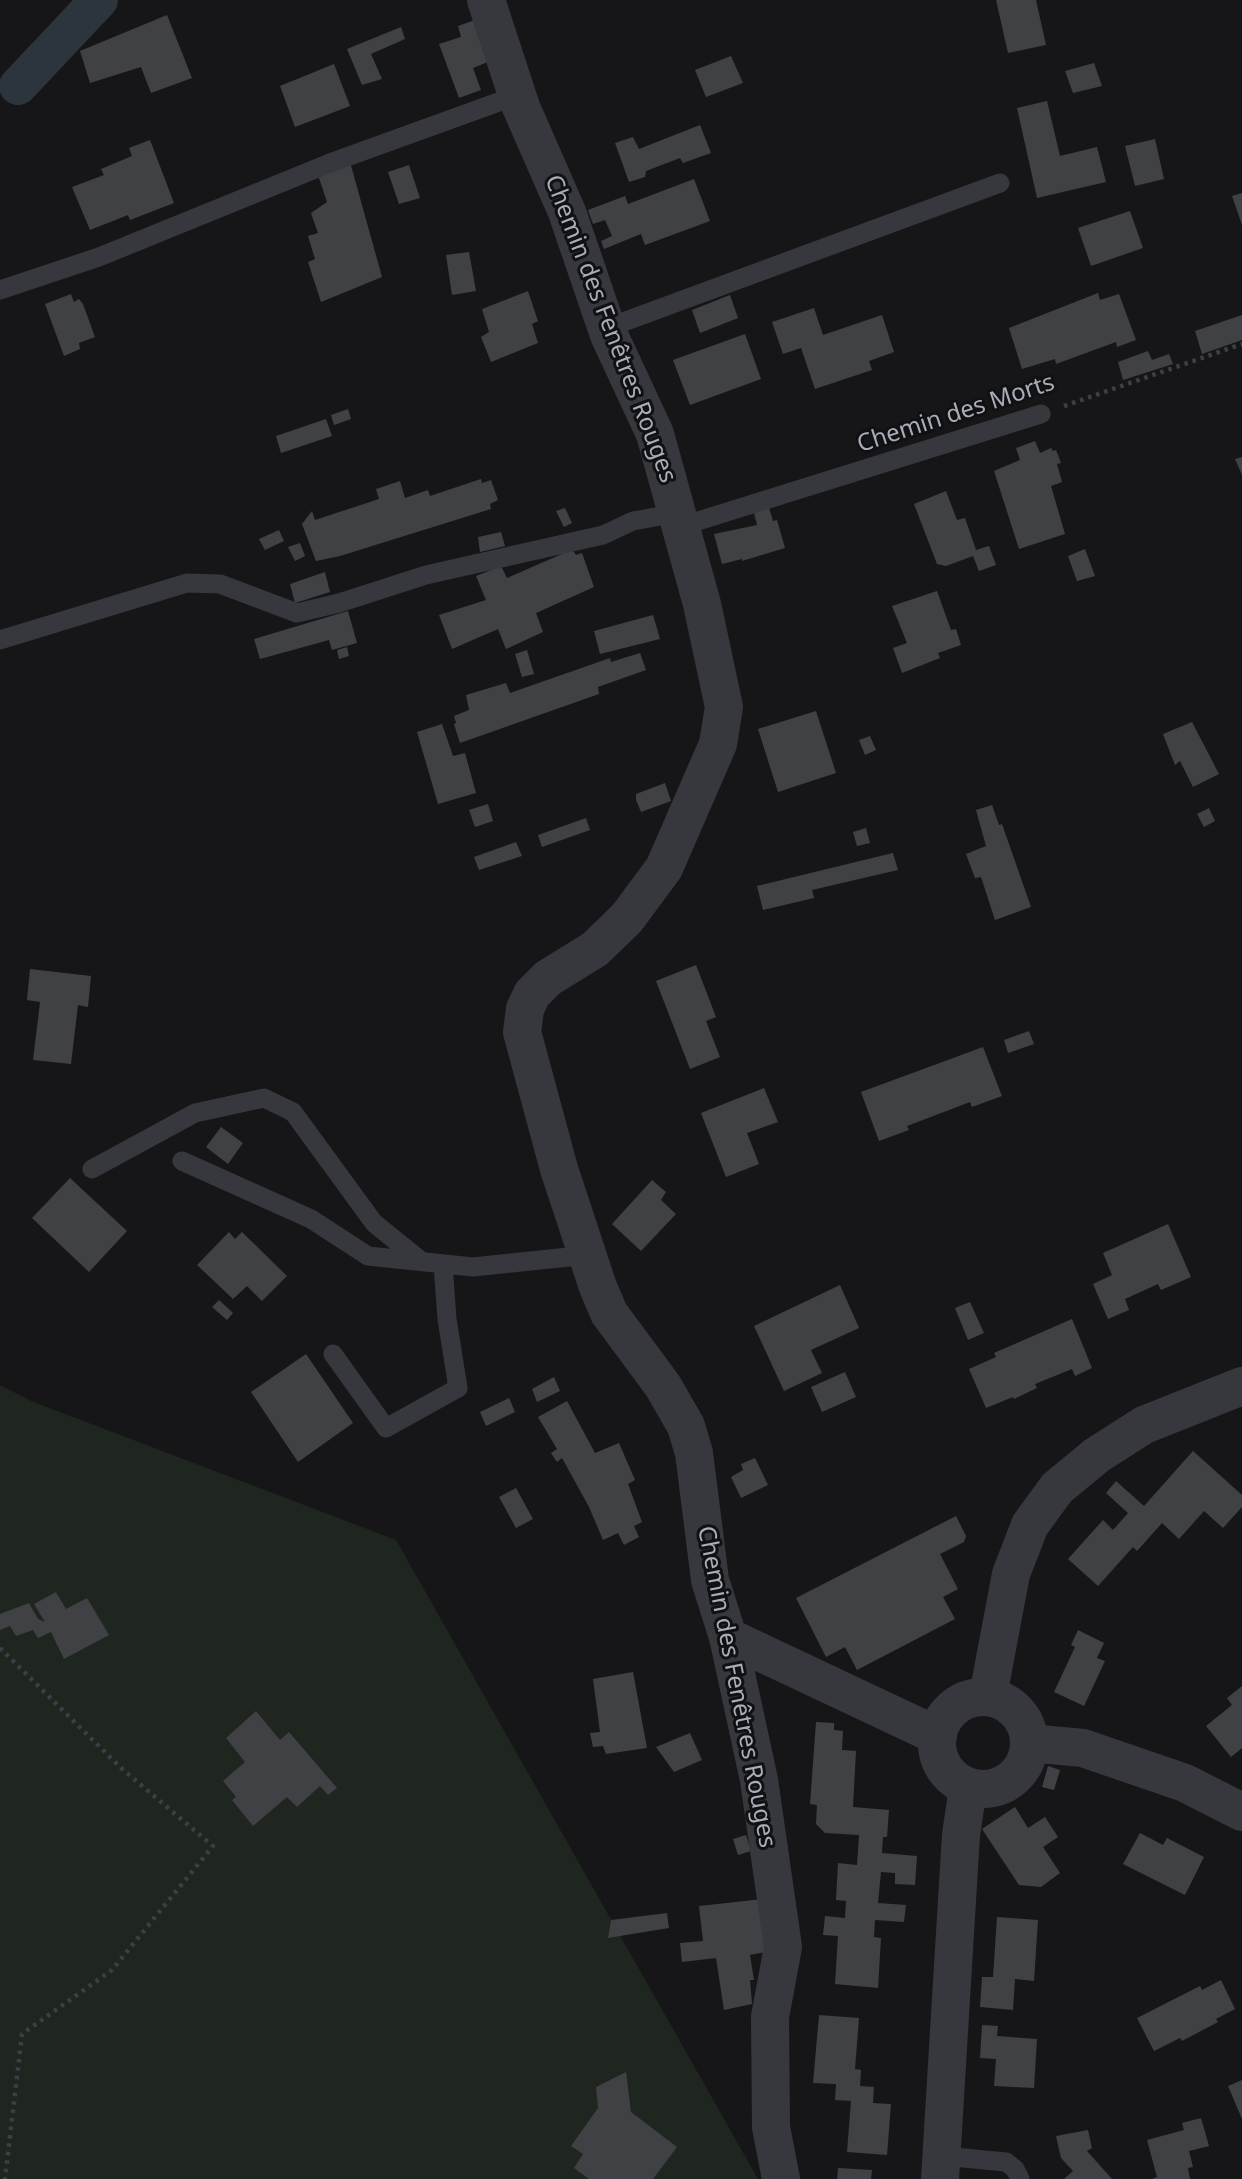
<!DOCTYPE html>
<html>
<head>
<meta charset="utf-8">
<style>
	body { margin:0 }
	canvas { display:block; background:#161618 }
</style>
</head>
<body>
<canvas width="1242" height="2179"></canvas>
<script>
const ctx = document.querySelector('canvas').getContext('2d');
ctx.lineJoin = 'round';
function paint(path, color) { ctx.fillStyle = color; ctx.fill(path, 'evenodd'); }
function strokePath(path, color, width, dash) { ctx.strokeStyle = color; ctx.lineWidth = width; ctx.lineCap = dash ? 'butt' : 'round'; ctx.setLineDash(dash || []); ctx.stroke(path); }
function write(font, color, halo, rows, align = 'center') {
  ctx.font = font + ' "Noto Sans",sans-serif'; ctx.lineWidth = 6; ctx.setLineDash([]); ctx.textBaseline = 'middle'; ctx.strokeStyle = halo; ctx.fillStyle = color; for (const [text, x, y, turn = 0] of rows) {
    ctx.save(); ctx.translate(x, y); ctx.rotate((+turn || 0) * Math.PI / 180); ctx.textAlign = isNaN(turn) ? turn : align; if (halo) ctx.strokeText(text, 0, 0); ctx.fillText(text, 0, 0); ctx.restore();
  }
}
const green = new Path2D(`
	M0 1385 31 1401 396 1540 758 2179H0Z`);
const canal = new Path2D(`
	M18 86 99 0`);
const building = new Path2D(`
	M996 0H1036L1046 45 1008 53Z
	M167 15 192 78 151 93 141 67 90 83 80 51Z
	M475 20 490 61 473 68 481 90 459 98 439 44 461 37 458 26Z
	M401 27 405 39 371 54 382 79 362 85 347 49Z
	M731 56 743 83 706 97 695 70Z
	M1094 63 1102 86 1073 93 1065 71Z
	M334 64 350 106 295 127 280 86Z
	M1047 101 1060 156 1097 147 1106 182 1037 198 1017 108Z
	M700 125 711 153 683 163 680 158 646 171 645 177 629 182 615 143 633 137 639 149Z
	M1155 139 1164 179 1135 186 1125 146Z
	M150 140 174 203 130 220 128 215 90 230 72 187 104 175 101 169 132 156 129 148Z
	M350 162 382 277 321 302 308 262 315 259 308 236 318 233 311 213 327 202 318 175Z
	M409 165 420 198 399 204 388 172Z
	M694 179 710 221 645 245 641 234 604 249 601 241 612 236 605 220 593 224 588 210 625 196 628 204Z
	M1242 193V225L1232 196Z
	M1130 211 1143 248 1091 266 1078 228Z
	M469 252 476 291 452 295 446 255Z
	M528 291 538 321 532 324 538 343 491 362 481 337 489 332 482 309Z
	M1098 293 1100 300 1119 294 1136 340 1117 347 1116 342 1056 364 1055 359 1022 369 1009 328Z
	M71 294 74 302 79 299 83 304 95 337 79 343 80 349 64 356 45 304Z
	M730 295 738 318 700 333 692 310Z
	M814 308 823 335 882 315 894 352 869 361 872 370 815 389 801 348 783 354 772 322Z
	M1242 315V340L1202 354 1195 331Z
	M745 334 761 379 690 405 673 360Z
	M1148 351 1152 360 1169 354 1173 364 1123 380 1118 362Z
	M348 409 351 419 334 425 331 415Z
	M326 419 332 436 281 453 276 436Z
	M1035 441 1040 453 1051 448 1053 451 1056 450 1061 463 1057 464 1062 482 1051 486 1065 534 1019 549 994 471 1020 460 1016 448Z
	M1242 457V475L1235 459Z
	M481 479 482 483 491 480 498 500 490 504 491 509 340 556 316 561 302 524 312 511 315 520 379 499 376 489 400 481 405 498 428 490 430 496Z
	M946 491 957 520 965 518 976 550 989 546 996 565 979 571 973 556 946 566 937 564 914 504Z
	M565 508 572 523 564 527 556 511Z
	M769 508 773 521 777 520 785 548 742 561V559L722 564 714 534 757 525 754 513Z
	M279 530 284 541 265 550 259 539Z
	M501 532 505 546 480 552 478 537Z
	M300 543 305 556 295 561 288 547Z
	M572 549 576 555 582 553 594 587 536 613 543 632 506 649 498 629 452 649 439 615 486 600 476 576 501 566 507 578 562 554 561 552Z
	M1085 549 1095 576 1077 581 1068 556Z
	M325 572 330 592 295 603 290 584Z
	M937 591 951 630 956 629 961 645 938 653 940 658 902 673 893 648 907 643 892 606Z
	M348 611 357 643 332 650 329 640 260 659 254 639Z
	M653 615 660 639 600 654 594 631Z
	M347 647 349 656 339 659 337 650Z
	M527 650 534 674 522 677 515 654Z
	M640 653 646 670 598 687 599 694 460 743 454 724 456 723 454 716 469 710 466 695 506 683 510 693 610 658 611 662Z
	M816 711 836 773 778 792 758 729Z
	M1192 722 1219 774 1193 787 1180 761 1175 765 1163 734Z
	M442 724 453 756 465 753 476 793 438 804 417 732Z
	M870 736 876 750 865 755 859 740Z
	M665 783 671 801 641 812 636 800V794Z
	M488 804 493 821 475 827 469 810Z
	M992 805 999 825 1002 824 1031 907 995 920 981 877 975 878 966 854 986 846 976 810Z
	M1209 808 1215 821 1204 827 1197 814Z
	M586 818 590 830 542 847 538 835Z
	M866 828 870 843 857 846 853 832Z
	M516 842 522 856 479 870 474 857Z
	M893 853 898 870 812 890 814 898 763 910 757 886Z
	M696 965 716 1017 706 1021 720 1057 690 1069 656 981Z
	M30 969 91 976 88 1007 78 1005 71 1064 33 1060 40 1002 27 1000Z
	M1029 1031 1034 1044 1008 1053 1004 1040Z
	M983 1047 1002 1096 972 1107 970 1102 907 1126 909 1130 879 1141 861 1092Z
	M764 1088 778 1122 747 1133 759 1164 726 1177 701 1113Z
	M221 1127 243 1143 228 1164 206 1147Z
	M70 1178 127 1231 89 1272 32 1218Z
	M652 1180 666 1192 661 1200 676 1214 641 1251 612 1224Z
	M1168 1224 1191 1277 1161 1290 1158 1284 1125 1299 1129 1310 1108 1319 1093 1284 1112 1275 1103 1253Z
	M229 1232 235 1239 242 1232 287 1276 262 1301 247 1286 233 1299 197 1265Z
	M840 1285 859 1328 811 1350 822 1373 784 1391 754 1326Z
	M219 1300 233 1313 227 1320 212 1307Z
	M970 1302 984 1333 968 1340 955 1308Z
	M1072 1319 1092 1368 1075 1376 1072 1369 1035 1384 1037 1388 1014 1399 1013 1397 986 1408 969 1369 996 1357 994 1353Z
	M306 1354 353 1423 298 1462 251 1392Z
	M845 1372 856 1397 822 1412 811 1387Z
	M554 1377 560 1391 537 1402 532 1389Z
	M509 1398 515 1412 486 1426 480 1412Z
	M567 1401 595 1453 619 1443 635 1480 628 1484 642 1522 634 1526 639 1537 624 1545 618 1533 603 1540 589 1507 562 1458 557 1462 551 1453 557 1449 538 1417Z
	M1193 1451 1242 1495V1507L1223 1528 1204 1511 1179 1539 1162 1523 1137 1551 1133 1547 1098 1586 1068 1559 1103 1520 1113 1530 1128 1513 1106 1493 1116 1481 1144 1506Z
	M755 1458 768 1485 741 1498 731 1477 743 1470 741 1464Z
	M516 1488 533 1519 516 1528 499 1497Z
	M956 1516 966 1536 964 1542 940 1554 958 1589 943 1597 955 1619 857 1670 845 1647 826 1657 796 1598Z
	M56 1592 66 1609 87 1598 109 1635 64 1659 51 1632 38 1638 33 1630 16 1636 10 1626 0 1630V1614L29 1603 38 1619 45 1622 34 1604Z
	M1078 1630 1104 1643 1097 1658 1105 1661 1084 1706 1054 1692 1075 1647 1071 1645Z
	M633 1672 647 1748 606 1754 603 1746 593 1747 590 1733 600 1732 593 1679Z
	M1242 1686V1748L1231 1757 1206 1726 1232 1705 1227 1698Z
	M256 1711 280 1740 289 1732 337 1788 328 1795 320 1786 297 1807 287 1797 253 1826 232 1800 236 1797 223 1781 245 1762 226 1738Z
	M816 1722 834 1723V1730L843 1731 842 1750 856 1751 853 1807 889 1810 887 1837H883L882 1853 917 1856 915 1885 895 1884V1873L881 1872 878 1903 906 1905 904 1922 875 1920 874 1937 881 1938 878 1988 835 1984 838 1936 823 1935 825 1916 845 1918 846 1901 836 1900 838 1863 857 1865 859 1835 825 1833 816 1824 817 1805 810 1804Z
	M690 1733 702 1760 674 1772 656 1747Z
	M1048 1766 1060 1770 1054 1790 1042 1787Z
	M1015 1807 1028 1828 1045 1817 1058 1837 1043 1847 1060 1873 1041 1887 1019 1885 982 1829Z
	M1140 1833 1163 1845 1167 1838 1204 1857 1185 1895 1123 1864Z
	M746 1835 751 1851 738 1855 733 1839Z
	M763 1899 771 1951 750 1955 754 1980H750L752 2004 724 2010 716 1958 682 1962 680 1943 703 1941 699 1906Z
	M667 1913 669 1928 608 1938 611 1920Z
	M997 1917 1038 1920 1034 1981 1015 1979 1013 2010 980 2007 982 1977H993Z
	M1221 1980 1235 2009 1216 2019 1218 2022 1182 2041 1180 2038 1154 2051 1137 2018 1200 1986 1202 1990Z
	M819 2015 859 2018 855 2069 861 2070 860 2086 874 2087 873 2103 891 2104 887 2155 847 2152 851 2101 835 2100 836 2084 813 2083Z
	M982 2025 998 2026 997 2036 1037 2039 1034 2088 994 2086 996 2059 980 2058Z
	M626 2072 631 2112 677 2147 653 2179H589L574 2168 583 2154 571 2146 598 2108 596 2087Z
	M1242 2080V2119L1228 2086Z
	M1201 2118 1209 2146 1189 2151 1193 2167 1188 2168 1190 2179H1152L1157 2177 1147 2140 1184 2130 1182 2123Z
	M1088 2130 1092 2148 1087 2151 1112 2179H1064L1073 2171 1061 2158 1056 2136Z
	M838 2168 872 2170 871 2179H837Z`);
const path = new Path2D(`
	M1064 406 1242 344
	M0 1648 121 1768 213 1846 112 1970 22 2034 5 2179`);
const lane = new Path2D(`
	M0 290 99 257 330 163 518 95
	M607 328 1000 183
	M682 526 1041 414
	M0 640 187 583 220 584 297 613 339 603 426 575 603 535 633 521 678 513
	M182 1161 311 1219 368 1256 473 1267 588 1255
	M92 1169 195 1113 264 1098 293 1112 374 1223 421 1261
	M333 1354 386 1428 458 1388 447 1319 443 1264
	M942 2156 1006 2162 1015 2169 1020 2179`);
const street = new Path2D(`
	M486 0 521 107 567 212 609 335 655 434 702 604 724 707 718 744 664 868 627 918 595 949 548 978 532 994 525 1009 522 1032 559 1169 598 1287 609 1313 663 1386 686 1426 694 1453 710 1580 728 1637 759 1780 783 1947 770 2017 771 2127 781 2179
	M728 1637 938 1736
	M988 1696 1011 1574 1030 1525 1057 1488 1097 1455 1144 1425 1242 1386
	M937 1743a46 46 0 1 1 92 0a46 46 0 1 1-92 0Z
	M1029 1743 1083 1748 1185 1783 1242 1812
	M940 2179 961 1835 968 1787`);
const streetNames = [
	["Chemin des Fenêtres Rouges",610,329,69],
	["Chemin des Morts",956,414,-18],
	["Chemin des Fenêtres Rouges",736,1687,79]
];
paint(green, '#1e261f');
strokePath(canal, '#2c353c', 38);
paint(building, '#404145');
strokePath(path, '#3d3f44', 4.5, [3.5, 5]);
strokePath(lane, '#37383d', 19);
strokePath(street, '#37383d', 38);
write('24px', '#a8adb8', '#111113', streetNames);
</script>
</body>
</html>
